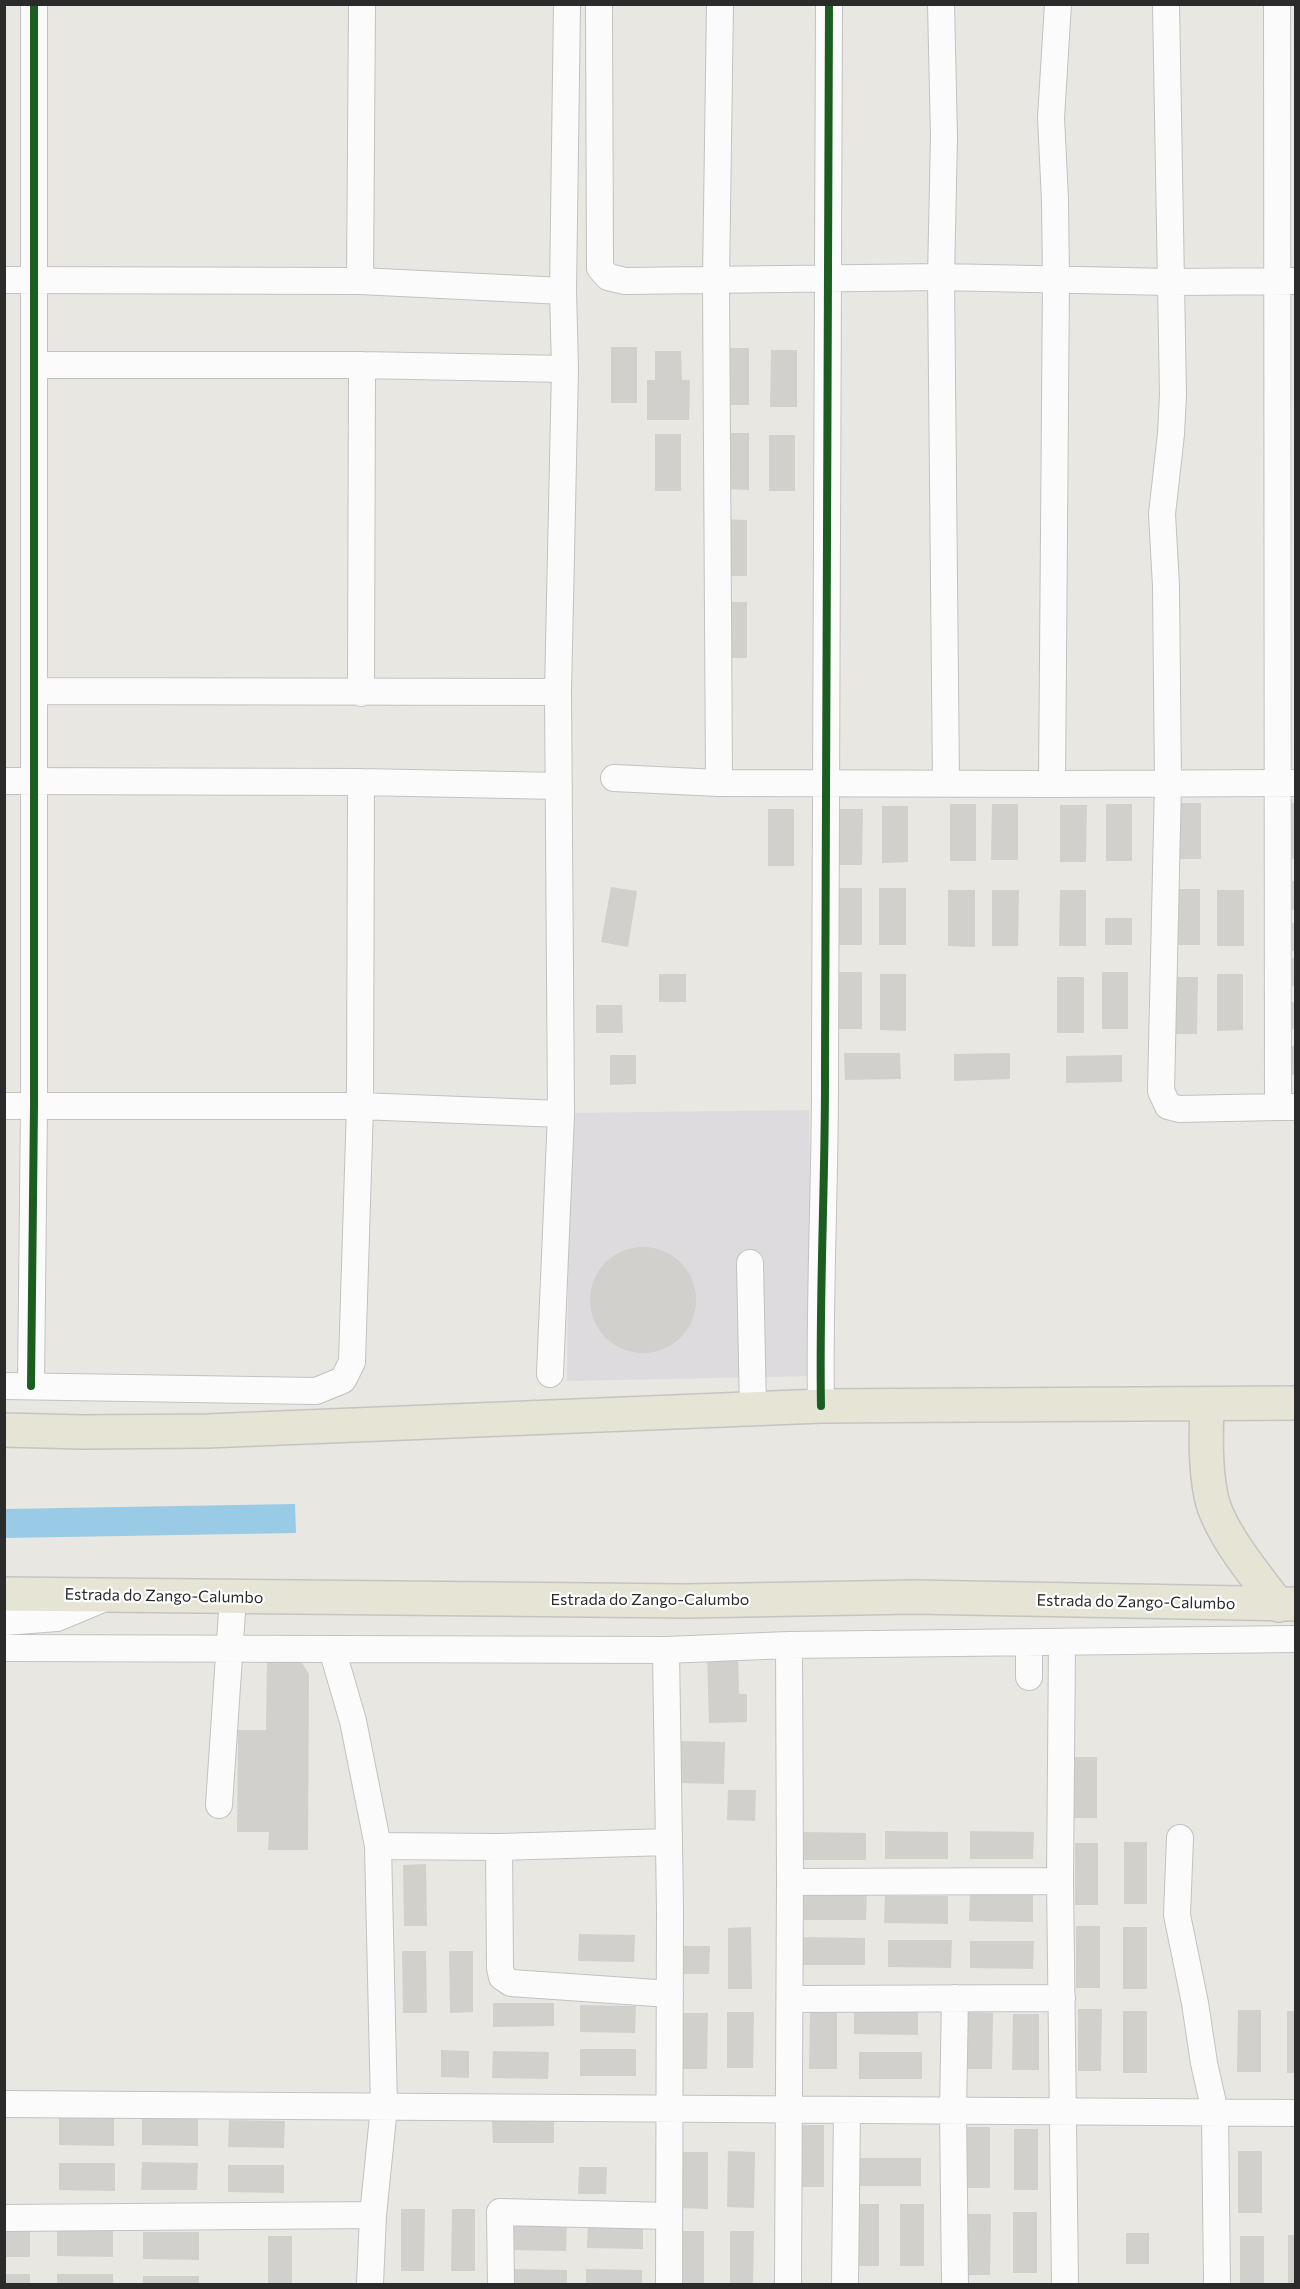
<!DOCTYPE html>
<html>
<head>
<meta charset="utf-8">
<style>
	body { margin:0 }
	#map { position:relative; width:1300px; height:2289px; overflow:hidden; background:#e8e7e2; font-family:Commissioner,sans-serif }
	canvas { display:block }
	.frame { position:absolute; inset:0; border:6px solid #2b2b2b; pointer-events:none }
</style>
</head>
<body>
<div id="map">
<canvas width="1300" height="2289"></canvas>
<div class="frame"></div>
</div>
<script>
const ctx = document.querySelector('canvas').getContext('2d');
ctx.lineJoin = 'round';
function paint(path, color) { ctx.fillStyle = color; ctx.fill(path, 'evenodd'); }
function strokePath(path, color, width, dash) { ctx.strokeStyle = color; ctx.lineWidth = width; ctx.lineCap = dash ? 'butt' : 'round'; ctx.setLineDash(dash || []); ctx.stroke(path); }
function write(font, color, halo, rows, align = 'center') {
  ctx.font = font + ' Commissioner,sans-serif'; ctx.lineWidth = 4.5; ctx.setLineDash([]); ctx.textBaseline = 'middle'; ctx.strokeStyle = halo; ctx.fillStyle = color; for (const [text, x, y, turn = 0] of rows) {
    ctx.save(); ctx.translate(x, y); ctx.rotate((+turn || 0) * Math.PI / 180); ctx.textAlign = isNaN(turn) ? turn : align; if (halo) ctx.strokeText(text, 0, 0); ctx.fillText(text, 0, 0); ctx.restore();
  }
}
const industrial = new Path2D(`
	M809 1110 813 1376 567 1381 570 1113Z`);
const water = new Path2D(`
	M295 1504 296 1533 5 1538V1509Z`);
const building = new Path2D(`
	M611 347H637V403H611Z
	M722 348H749V405H722Z
	M771 350H797V407H770Z
	M655 351H681L682 380H690L689 420H647V380H655Z
	M722 433H749V490L722 489Z
	M655 434H681V491H655Z
	M769 435H795V491H769Z
	M721 519 747 520V576H720Z
	M721 602H747V658H721Z
	M1175 803H1201V859H1175Z
	M1286 803H1296V859H1286Z
	M950 804H976V861H950Z
	M992 804H1018V860H991Z
	M1106 804H1132V861H1106Z
	M1060 805H1087L1086 862H1060Z
	M882 806H908V862L882 863Z
	M768 809H794V866H768Z
	M836 809H863L862 865H836Z
	M1292 881H1296V910H1292Z
	M611 887 637 891 628 947 601 942Z
	M836 888H862V945H836Z
	M879 888H906V945H879Z
	M1173 889H1200V945H1173Z
	M948 890H975V947L948 946Z
	M992 890H1019L1018 946H992Z
	M1060 890H1086V946H1059Z
	M1217 890H1244V946H1217Z
	M1105 918H1132V945H1105Z
	M1292 923H1296V951H1292Z
	M1288 958H1296V986H1288Z
	M836 972H862V1029H836Z
	M1102 972H1128V1029H1102Z
	M659 974H686V1002H659Z
	M880 974H906V1031L880 1030Z
	M1217 974H1243V1030L1217 1031Z
	M1057 977H1084V1033H1057Z
	M1171 977H1198L1197 1034H1171Z
	M1288 1002H1296V1029H1287Z
	M596 1005H622L623 1033H596Z
	M1287 1046H1296V1075H1287Z
	M844 1053H900L901 1079 845 1080Z
	M1010 1053V1079L954 1081V1054Z
	M610 1055H636V1084L610 1085Z
	M1122 1055V1082L1066 1083V1056Z
	M590 1300a53 53 0 1 1 106 0a53 53 0 1 1-106 0Z
	M738 1654 739 1694H747V1722L709 1723 707 1655Z
	M267 1655H297L309 1674 308 1850H268L269 1832H237L238 1730H266Z
	M678 1741 725 1742 724 1784 677 1783Z
	M1074 1757H1097V1818H1073Z
	M728 1790H756L755 1821 727 1820Z
	M885 1831 948 1832V1859H885Z
	M970 1831 1034 1832 1033 1859H970Z
	M803 1832 866 1833V1860H803Z
	M1124 1842H1147V1904H1124Z
	M1075 1843H1098V1905H1075Z
	M426 1864 427 1926H404L403 1865Z
	M803 1892H867L866 1920H803Z
	M970 1894H1033V1922L969 1921Z
	M885 1896H948V1924L884 1923Z
	M1076 1926H1100V1988H1076Z
	M751 1927 752 1989H728V1928Z
	M1123 1927H1147V1989H1123Z
	M579 1934 635 1935 634 1962 578 1961Z
	M801 1937 865 1938V1965H801Z
	M888 1940H952L951 1968 888 1967Z
	M970 1941H1034L1033 1969 970 1968Z
	M683 1946H710L709 1974H683Z
	M402 1951H426L427 2013H403Z
	M449 1951H473V2012L450 2013Z
	M493 2003H554V2026L493 2027Z
	M580 2005 636 2006 635 2033 580 2032Z
	M854 2007H918V2035L854 2034Z
	M1078 2009H1102L1101 2071H1078Z
	M1238 2010H1261V2072H1237Z
	M1123 2011H1147V2073H1123Z
	M1287 2011H1296V2073H1287Z
	M727 2012H754L753 2068H727Z
	M810 2012 837 2013V2069H809Z
	M966 2012 993 2013 992 2069H966Z
	M681 2013H708L707 2069H680Z
	M1013 2014H1039V2070H1012Z
	M580 2049H636V2076H580Z
	M441 2050 469 2051V2078L441 2077Z
	M493 2051 549 2052 548 2079 492 2078Z
	M859 2052H922V2079H859Z
	M59 2118H114V2146L59 2145Z
	M142 2118 198 2119V2146L142 2145Z
	M554 2119V2143H493L492 2120Z
	M229 2120 285 2121 284 2148 228 2147Z
	M801 2125H824V2187H800Z
	M966 2127H990V2188H966Z
	M1014 2129H1038V2190H1014Z
	M728 2151 755 2152 754 2208 727 2207Z
	M1238 2151H1262V2213H1238Z
	M682 2152H708V2209L681 2208Z
	M858 2158H921V2186H857Z
	M142 2162 198 2163 197 2190H141Z
	M59 2163H115V2191L59 2190Z
	M228 2165H284V2193L228 2192Z
	M579 2167H607L606 2194H578Z
	M855 2204H879V2266H855Z
	M900 2204H924V2266H900Z
	M401 2209H425L424 2271H401Z
	M452 2209H475V2271H451Z
	M1013 2212H1037V2273H1013Z
	M967 2214H991L990 2275H967Z
	M588 2221H643V2249L587 2248Z
	M511 2223 567 2224 566 2251 510 2250Z
	M4 2229H30V2257H4Z
	M57 2229 113 2230V2257L57 2256Z
	M680 2231H704V2284H680Z
	M730 2231H754L753 2284H730Z
	M143 2232H199V2260L143 2259Z
	M1126 2233H1149V2264H1126Z
	M1288 2235H1296V2284H1288Z
	M268 2236H292V2284H268Z
	M1240 2236H1264V2284H1240Z
	M512 2269 567 2270V2284H511Z
	M586 2269 642 2270V2284H586Z
	M4 2274H30V2284H4Z
	M57 2274H113V2284H57Z
	M143 2276H199V2284H143Z`);
const minor = new Path2D(`
	M599 4 600 268 608 277 625 281 941 277 1170 282 1296 281
	M941 4 944 137 941 277 946 782
	M1166 4 1173 395 1171 434 1162 514 1166 586 1168 783 1161 1091 1168 1106 1179 1109 1278 1107
	M1277 4 1278 1107H1296
	M4 280 360 281 563 291
	M360 281 362 4
	M36 365H362L565 369
	M34 691 558 692
	M361 693 362 365
	M614 778 719 783 1052 784 1294 783
	M4 781 361 782 559 786
	M719 783 716 280 720 4
	M1052 784 1056 279 1055 200 1051 118 1058 4
	M4 1106H360L561 1114
	M750 1263 753 1410
	M550 1374 561 1114 558 692 565 369 563 291 567 4
	M4 1386 316 1391 343 1380 352 1362 360 1106 361 782
	M31 1386 34 1106V4
	M821 1406C819 1298 825 1190 825 1082 824 723 826 364 829 4
	M4 1622 57 1618 105 1598
	M1062 1643 1060 1881 1065 2284
	M4 1648 666 1650 789 1645 1296 1639
	M332 1649 353 1721 378 1846 384 2107 373 2215 370 2284
	M666 1650 670 1910 669 2284
	M1029 1677V1643
	M219 1805 233 1597
	M1180 1838 1177 1915 1195 2003 1204 2063 1215 2112 1217 2284
	M378 1846 499 1847 668 1842
	M499 1847 500 1968 502 1977 511 1983 670 1994
	M790 1882 1060 1881
	M955 1998 953 2112 955 2284
	M790 1999 1062 1998
	M4 2104 1296 2113
	M4 2218 373 2215
	M501 2284 500 2212 669 2216
	M788 2284 790 1882 789 1645
	M845 2284 847 2110`);
const major = new Path2D(`
	M1207 1404C1206 1435 1205 1466 1211 1496 1218 1531 1256 1576 1278 1605
	M4 1430 83 1432 207 1431 821 1406 1296 1403
	M4 1594 687 1601 914 1597 1296 1604`);
const cycleway = new Path2D(`
	M31 1386 34 1106V4
	M821 1406C819 1298 825 1190 825 1082 824 723 826 364 829 4`);
const streetNames = [
	["Estrada do Zango-Calumbo",164,1596,1],
	["Estrada do Zango-Calumbo",650,1600],
	["Estrada do Zango-Calumbo",1136,1602,1]
];
paint(industrial, '#dddbdd');
paint(water, '#99cae6');
paint(building, '#d1d0cd');
strokePath(minor, '#c2c2c2', 28);
strokePath(major, '#c5c4c2', 36);
strokePath(minor, '#fcfbfb', 26);
strokePath(major, '#e5e4d5', 33);
strokePath(cycleway, '#1b5e20', 8);
write('16px', '#2b2b2b', '#fff', streetNames);
</script>
</body>
</html>
